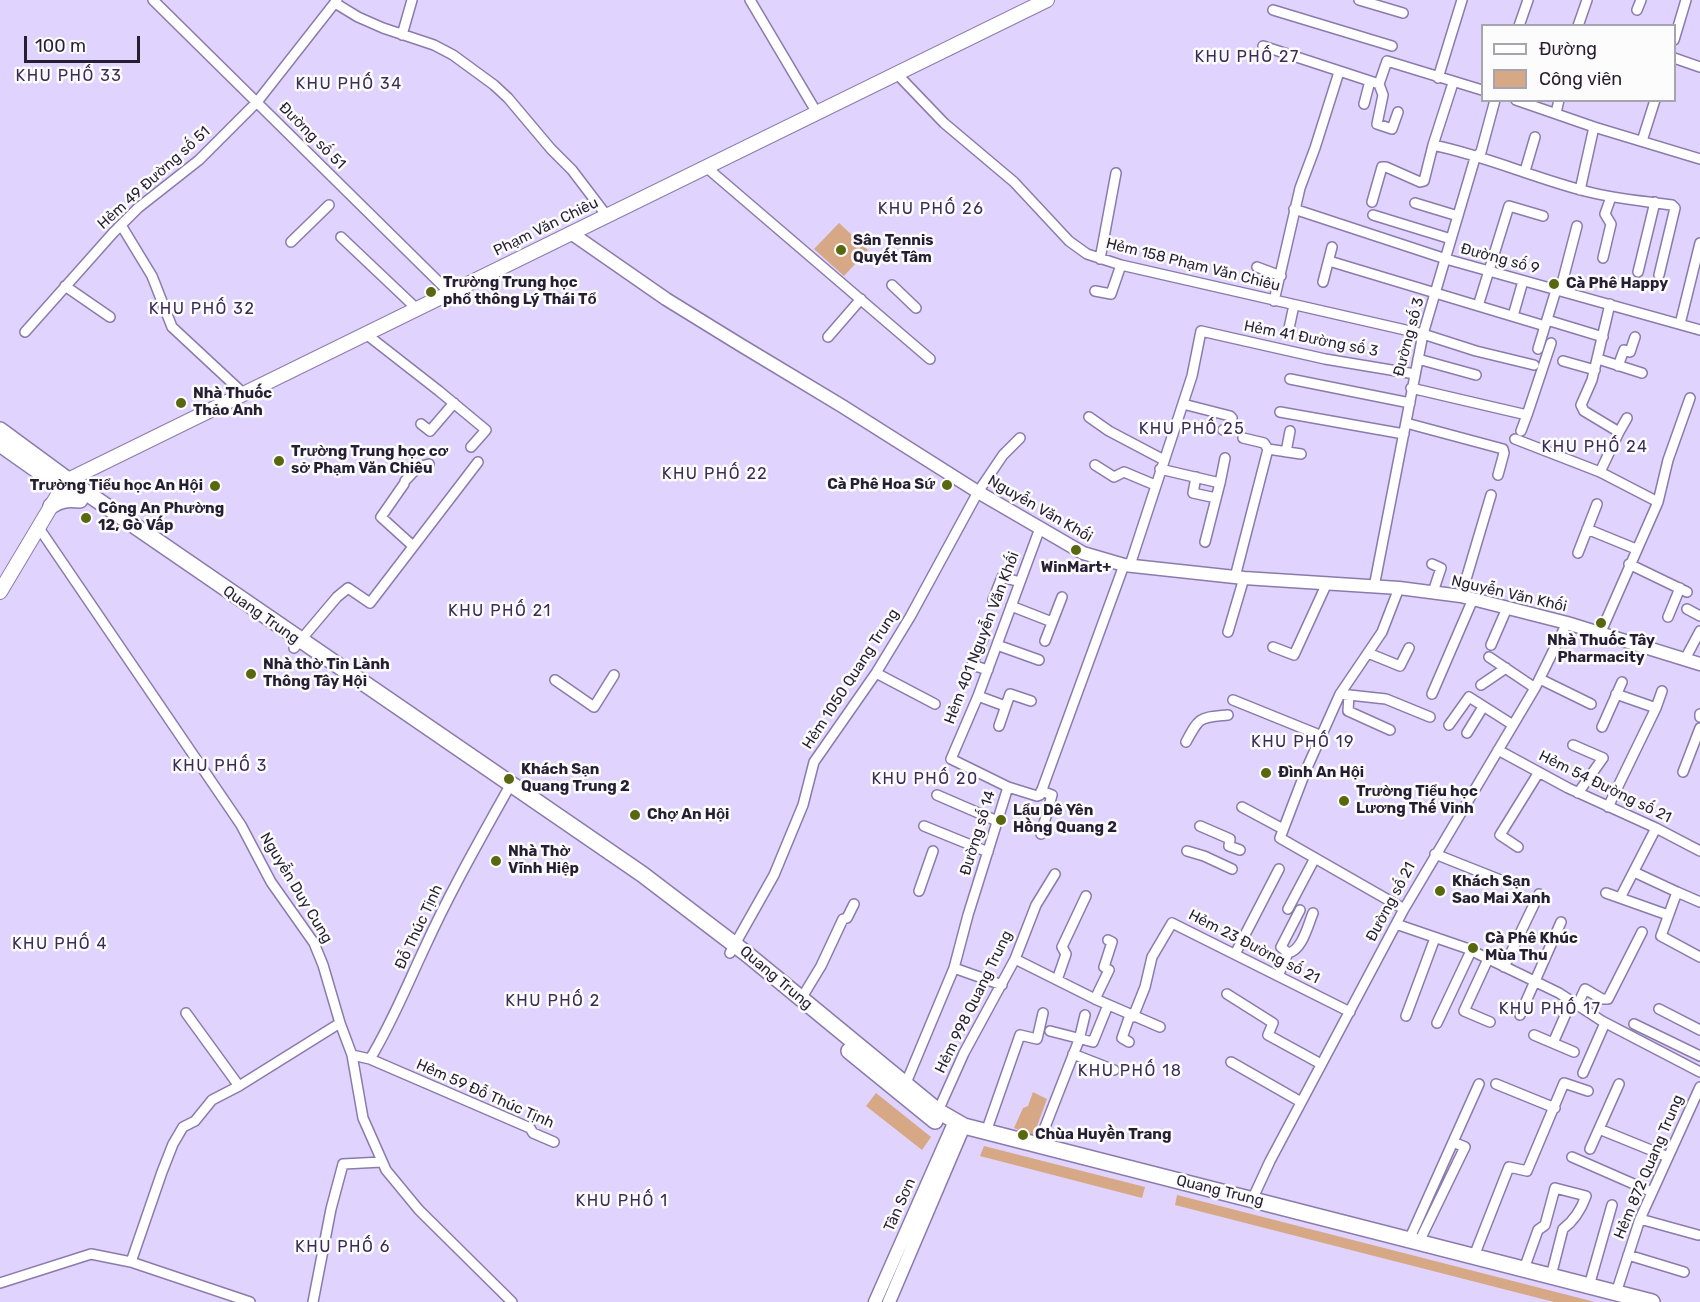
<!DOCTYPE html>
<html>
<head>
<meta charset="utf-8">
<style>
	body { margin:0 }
	#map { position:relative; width:1700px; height:1302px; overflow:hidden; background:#e0d3fe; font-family:Rubik,sans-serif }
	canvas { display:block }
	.legend { position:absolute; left:1481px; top:24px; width:195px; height:78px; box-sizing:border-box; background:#fcfcfc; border:2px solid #a6a4ac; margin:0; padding:8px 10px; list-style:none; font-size:18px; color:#261f33 }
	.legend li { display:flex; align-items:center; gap:12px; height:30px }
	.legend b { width:30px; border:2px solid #a6a4ac }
	.scale { position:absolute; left:24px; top:36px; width:116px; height:27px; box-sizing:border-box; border:3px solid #261f33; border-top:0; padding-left:8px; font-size:18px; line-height:21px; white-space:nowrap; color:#261f33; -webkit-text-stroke:4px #fcfcfc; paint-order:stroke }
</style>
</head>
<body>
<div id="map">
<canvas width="1700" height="1302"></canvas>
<ul class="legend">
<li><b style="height:8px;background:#fff"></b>Đường</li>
<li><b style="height:16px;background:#d6a885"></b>Công viên</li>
</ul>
<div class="scale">100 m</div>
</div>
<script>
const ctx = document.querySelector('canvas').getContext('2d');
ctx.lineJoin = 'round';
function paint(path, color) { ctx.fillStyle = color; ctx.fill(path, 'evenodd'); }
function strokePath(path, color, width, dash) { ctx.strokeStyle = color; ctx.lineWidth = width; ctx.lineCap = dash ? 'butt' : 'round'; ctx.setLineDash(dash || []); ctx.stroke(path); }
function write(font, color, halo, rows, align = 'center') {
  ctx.font = font + ' Rubik,sans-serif'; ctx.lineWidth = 5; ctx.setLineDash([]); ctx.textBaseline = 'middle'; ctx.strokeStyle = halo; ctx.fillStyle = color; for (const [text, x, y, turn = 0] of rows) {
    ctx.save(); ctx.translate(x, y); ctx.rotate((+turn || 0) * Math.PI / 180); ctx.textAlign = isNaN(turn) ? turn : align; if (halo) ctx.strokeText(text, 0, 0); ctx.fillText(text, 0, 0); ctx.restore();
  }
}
const green = new Path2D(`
	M839 223 868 250 844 276 814 249Z
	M1033 1092 1047 1099 1033 1137 1014 1128 1023 1108 1028 1106Z
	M876 1093 931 1137 922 1150 866 1106Z
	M984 1146 1145 1187 1142 1198 980 1156Z
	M1177 1195 1595 1302H1554L1175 1205Z`);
const minor = new Path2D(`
	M153 0 450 293
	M750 0 817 113
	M1359 0 1403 13
	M335 3 358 17 383 28 434 45 453 55 494 85 508 98 551 149 572 170 607 216
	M1273 10 1392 46
	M1637 10 1641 0
	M1519 26 1528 0
	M1578 26 1587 0
	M402 35 412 0
	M1674 40 1686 0
	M1263 46 1379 84 1387 61 1482 90
	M1674 58 1700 67
	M897 74 944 123 1014 182 1069 241 1087 254 1121 265 1423 334 1476 351 1534 365
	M1438 78 1462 0
	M1379 84 1383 95 1377 124 1392 129 1398 112
	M1516 100 1594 127 1700 159
	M1364 104 1370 81
	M1556 113 1559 100
	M1642 141 1655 100
	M1433 145 1453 83
	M706 167 930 359
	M1525 171 1535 137
	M1580 190 1594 127
	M1372 202 1382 167H1386L1420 182 1424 181 1433 145C1487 156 1536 179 1589 192 1616 199 1644 201 1672 205L1675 208 1659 275
	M1415 203 1458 216
	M1294 209 1446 259 1700 330
	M1373 215 1451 239
	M121 225 152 276 172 327 244 394
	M341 237 417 309
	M291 242 329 205
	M1603 258 1611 224 1605 214 1611 197
	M1100 259 1116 173
	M1329 261 1545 326
	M1257 267 1281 276
	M1638 272 1655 202
	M1323 282 1332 247
	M892 285 916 308
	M65 286 110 317
	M1095 291 1111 294 1121 265
	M1560 291 1577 226
	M1274 301 1300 188 1315 148 1339 72
	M1478 306 1509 206 1543 216
	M1513 316 1523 281
	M1547 320 1603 337
	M1680 324 1700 243
	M25 332 113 233 138 208 199 160 257 102 337 0
	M1288 333 1294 305
	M366 334 439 391 486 430 471 447
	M828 337 861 299
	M1538 349 1556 290
	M1418 359 1476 375
	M1598 359 1642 373
	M1563 361 1595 370
	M1618 366 1624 350 1630 352 1635 337
	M1290 379 1410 403
	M1411 388 1527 415 1551 343
	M1183 404 1230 416 1232 418 1229 428 1223 430
	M1280 412 1404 434
	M1089 417 1109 431 1164 460
	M1406 423 1503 449 1504 453 1498 475
	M421 424 430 431 454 403
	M1521 431 1527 415
	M1619 432 1627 418
	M1515 439 1600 472 1658 502
	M1268 449 1301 454
	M1286 452 1290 431
	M1095 465 1114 477 1124 472 1155 485
	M1160 469 1220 483 1205 542
	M1600 472 1619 432 1584 411 1581 405 1592 380 1610 304
	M1196 477 1193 493 1216 498
	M405 481 418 467 429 464
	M1220 483 1225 458
	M404 484 381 517 413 546
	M39 528 241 825 271 882 314 943 323 965 340 1023 352 1055 363 1118 386 1170 419 1210 512 1302
	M1587 529 1636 549
	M1578 553 1597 504
	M1432 564 1441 568 1433 592
	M1629 564 1687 592
	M1130 565 1192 376 1201 331 1325 359 1415 374
	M1235 577 1268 449 1264 443 1243 438
	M1374 587 1423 334 1475 158 1481 152 1495 100
	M1399 588 1382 632 1340 694 1306 770 1280 838 1404 909
	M1461 596 1491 495
	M993 600 1002 577 1020 582
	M1011 606 1052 622
	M1687 609 1700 616
	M1668 617 1680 588
	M1228 632 1244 578
	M1600 634 1658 502 1668 460 1690 398
	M984 637 972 665 988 670
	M1045 641 1062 597
	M997 645 1039 660
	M1491 645 1507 608
	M1273 647 1294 655 1327 583
	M294 648 337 597 348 588 370 603 478 462
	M1368 653 1400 666 1409 648
	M1489 657 1535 688
	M1685 659 1700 631
	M876 673 935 704
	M1540 679 1591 704
	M555 680 594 707 614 675
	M1481 685 1506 668
	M1340 694 1386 699 1430 717
	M1432 694 1473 599
	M1616 694 1656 708
	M1349 695 1348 711 1390 730
	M978 696 1005 706
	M1233 700 1322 736
	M1700 714V717
	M1449 725 1469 697 1513 725
	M999 726 1010 694 1031 701
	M1602 727 1622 682
	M1467 733 1483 707
	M1186 742C1200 716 1199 718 1228 715
	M1573 745 1603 758 1578 793
	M1498 750 1568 788 1656 828 1700 851
	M1683 772 1700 728
	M1008 787 951 759 978 696 1040 528
	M1041 791 1052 795 1041 834
	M937 795 997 821
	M1242 807 1283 829
	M1608 807 1656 708 1662 691
	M924 826 988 852
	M1200 826 1230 839 1229 846 1240 850
	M1518 847 1500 835 1539 772
	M1187 851 1204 856 1232 869
	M1435 854 1503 881
	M1634 872 1677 892
	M919 891 933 851
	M1606 893 1668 915
	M1620 898 1656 828
	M1700 902 1677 892 1661 936 1700 957
	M1288 909 1315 858
	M1396 924 1466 948 1559 993 1602 1021 1700 1072
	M730 953 774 875 803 805 814 762 876 673 910 617 978 492 1003 455 1020 438
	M1288 953 1281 947 1300 910
	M1235 954 1279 869
	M1015 959 1095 999 1160 1027
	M1488 959 1464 1011 1490 1022
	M1504 967 1539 894
	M954 968 1002 985
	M1278 976 1288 953C1302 951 1308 925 1313 913
	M1057 980 1066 954 1062 947 1086 896
	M1227 994 1273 1023 1268 1035 1321 1064
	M801 999 821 966 843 919 847 918 854 904
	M1095 999 1109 970 1104 967 1112 942 1108 940
	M1577 1006 1585 989 1602 999H1608L1642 932
	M1659 1009 1700 1030
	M186 1013 239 1086
	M1520 1015 1561 922
	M1406 1016 1435 938
	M1133 1017 1145 987 1152 957 1172 923 1350 1012
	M1437 1023 1471 951
	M1634 1024 1700 1056
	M1050 1031 1093 1042 1108 1005
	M1534 1035 1574 1052
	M1129 1042 1122 1038 1130 1015
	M1553 1043 1571 1002
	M1073 1054 1114 1070
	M352 1055 370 1059C392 1023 407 985 425 947 449 894 478 843 507 791
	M370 1059 530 1128 533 1133 554 1142
	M1231 1062 1301 1102
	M1583 1073 1605 1023
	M906 1083 954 968 968 915 1008 787 1037 796 1040 795 1124 565
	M1496 1084 1555 1108
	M938 1111 964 1053 1015 959 1036 905 1055 874
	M1599 1129 1668 1157
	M986 1132 1020 1035 1037 1039 1043 1013
	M1038 1145 1079 1040 1085 1015
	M1590 1149 1619 1084
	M1572 1157 1652 1192
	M1252 1200 1270 1161 1404 909 1535 688 1567 623
	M1640 1219 1698 1235
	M1409 1240 1479 1084
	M1419 1242 1465 1147 1453 1142
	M1628 1255 1684 1272
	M1474 1256 1509 1167 1527 1171 1564 1083 1588 1091
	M131 1262 162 1172 173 1144 183 1127 195 1121 212 1100 239 1086 340 1023
	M1524 1269 1538 1230 1545 1225 1555 1188 1586 1196C1581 1210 1575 1220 1563 1229L1551 1276
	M0 1283 91 1254 131 1262 250 1302
	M1589 1286 1612 1205
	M1616 1293 1640 1219 1700 1087
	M313 1302 331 1209 343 1164 382 1162`);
const tertiary = new Path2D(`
	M571 233 666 299 739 344 842 406 978 492 1083 553 1124 565 1244 578 1399 588 1461 596 1567 623 1700 664
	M875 1302 955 1121
	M889 1302 964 1126`);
const secondary = new Path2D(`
	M0 592 62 488 68 480 1047 0`);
const primary = new Path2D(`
	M0 430 68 480 642 874 747 954 938 1111 964 1126 1652 1302
	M0 444 51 480
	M51 506C61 499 68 499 80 500
	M849 1051 935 1121`);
const markers = [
	[841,250,6,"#59670e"],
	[1554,284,6,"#59670e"],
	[431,292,6,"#59670e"],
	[181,403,6,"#59670e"],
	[279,461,6,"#59670e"],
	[947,485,6,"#59670e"],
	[215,486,6,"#59670e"],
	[86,518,6,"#59670e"],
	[1076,550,6,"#59670e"],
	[1601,623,6,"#59670e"],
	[251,674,6,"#59670e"],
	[1266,773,6,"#59670e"],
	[509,779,6,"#59670e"],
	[1344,801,6,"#59670e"],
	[635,815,6,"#59670e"],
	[1001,820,6,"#59670e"],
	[496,861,6,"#59670e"],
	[1440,891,6,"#59670e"],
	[1473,948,6,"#59670e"],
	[1023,1135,6,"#59670e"]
];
const streetNames = [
	["Đường số 51",312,136,45],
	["Hẻm 49 Đường số 51",154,178,-42],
	["Phạm Văn Chiêu",546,227,-26],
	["Đường số 9",1500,259,15],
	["Hẻm 158 Phạm Văn Chiêu",1193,265,14],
	["Đường số 3",1409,337,-75],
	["Hẻm 41 Đường số 3",1311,339,11],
	["Nguyễn Văn Khối",1040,509,30],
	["Nguyễn Văn Khối",1509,594,13],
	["Quang Trung",261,615,35],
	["Hẻm 401 Nguyễn Văn Khối",982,638,-69],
	["Hẻm 1050 Quang Trung",851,679,-57],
	["Hẻm 54 Đường số 21",1605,787,26],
	["Đường số 14",978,833,-73],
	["Nguyễn Duy Cung",296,888,59],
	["Đường số 21",1391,902,-62],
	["Đỗ Thúc Tịnh",419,927,-65],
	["Hẻm 23 Đường số 21",1254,947,27],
	["Quang Trung",776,978,40],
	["Hẻm 998 Quang Trung",974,1002,-64],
	["Hẻm 59 Đỗ Thúc Tịnh",485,1094,24],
	["Hẻm 872 Quang Trung",1649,1167,-67],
	["Quang Trung",1220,1191,14],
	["Tân Sơn",900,1205,-66]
];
const poiNames = [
	["Sân Tennis",853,241],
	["Quyết Tâm",853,258],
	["Trường Trung học",443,283],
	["phổ thông Lý Thái Tổ",443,300],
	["Cà Phê Happy",1566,284],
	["Nhà Thuốc",193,394],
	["Thảo Anh",193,411],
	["Trường Trung học cơ",291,452],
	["sở Phạm Văn Chiêu",291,469],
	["Cà Phê Hoa Sứ",935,485,"right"],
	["Trường Tiểu học An Hội",203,486,"right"],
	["Công An Phường",98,509],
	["12, Gò Vấp",98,526],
	["WinMart+",1076,568,"center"],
	["Nhà Thuốc Tây",1601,641,"center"],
	["Pharmacity",1601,658,"center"],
	["Nhà thờ Tin Lành",263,665],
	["Thông Tây Hội",263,682],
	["Khách Sạn",521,770],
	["Quang Trung 2",521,787],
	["Đình An Hội",1278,773],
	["Trường Tiểu học",1356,792],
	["Lương Thế Vinh",1356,809],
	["Lẩu Dê Yên",1013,811],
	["Hồng Quang 2",1013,828],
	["Chợ An Hội",647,815],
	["Nhà Thờ",508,852],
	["Vĩnh Hiệp",508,869],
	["Khách Sạn",1452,882],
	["Sao Mai Xanh",1452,899],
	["Cà Phê Khúc",1485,939],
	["Mùa Thu",1485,956],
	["Chùa Huyền Trang",1035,1135]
];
const neighbourhoodNames = [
	["KHU PHỐ 27",1247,57],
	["KHU PHỐ 33",69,76],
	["KHU PHỐ 34",349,84],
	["KHU PHỐ 26",931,209],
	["KHU PHỐ 32",202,309],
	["KHU PHỐ 25",1192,429],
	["KHU PHỐ 24",1595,447],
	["KHU PHỐ 22",715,474],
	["KHU PHỐ 21",500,611],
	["KHU PHỐ 19",1303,742],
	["KHU PHỐ 3",220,766],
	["KHU PHỐ 20",925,779],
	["KHU PHỐ 4",60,944],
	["KHU PHỐ 2",553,1001],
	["KHU PHỐ 17",1550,1009],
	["KHU PHỐ 18",1130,1071],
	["KHU PHỐ 1",622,1201],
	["KHU PHỐ 6",343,1247]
];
paint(green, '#d6a885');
strokePath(minor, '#8b7bac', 12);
strokePath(tertiary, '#8b7bac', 15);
strokePath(secondary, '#8b7bac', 16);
strokePath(primary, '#8b7bac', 18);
strokePath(minor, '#fff', 9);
strokePath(tertiary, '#fff', 12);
strokePath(secondary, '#fff', 14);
strokePath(primary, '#fff', 15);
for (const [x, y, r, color] of markers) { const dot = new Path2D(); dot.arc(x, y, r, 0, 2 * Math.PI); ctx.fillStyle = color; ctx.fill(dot); strokePath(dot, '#fcfcfc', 2); }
write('15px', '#261f33', '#fcfcfc', streetNames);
write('bold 15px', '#261f33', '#fcfcfc', poiNames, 'left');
ctx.letterSpacing = '1.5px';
write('16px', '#3b2c57', '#fcfcfc', neighbourhoodNames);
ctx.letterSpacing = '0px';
</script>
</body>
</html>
